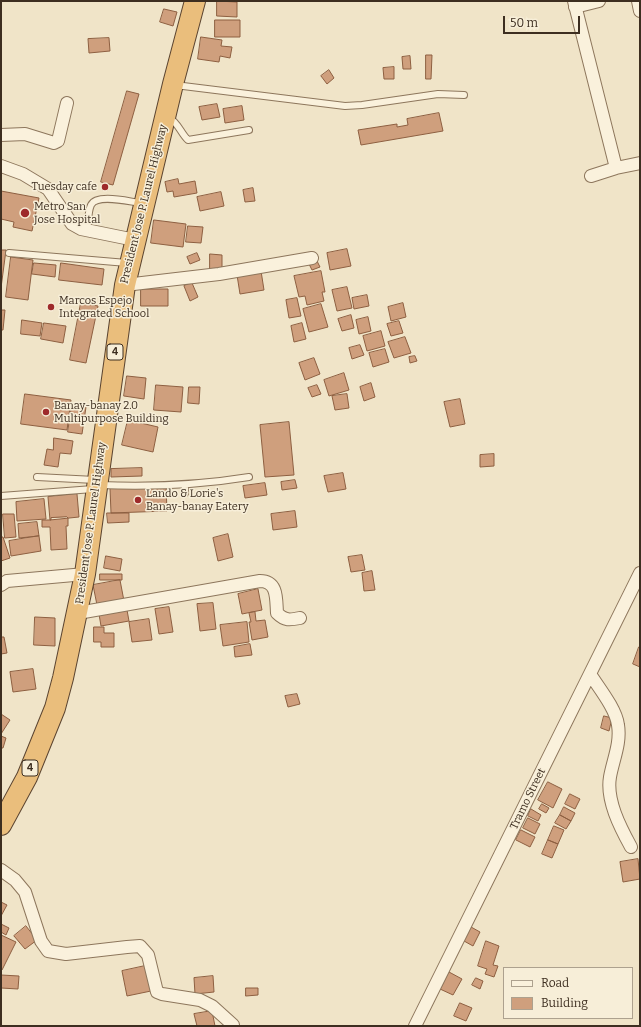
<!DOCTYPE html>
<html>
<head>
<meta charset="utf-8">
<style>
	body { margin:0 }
	#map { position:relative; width:641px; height:1027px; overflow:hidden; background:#f0e4c8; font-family:Bitter,serif }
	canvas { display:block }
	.frame { position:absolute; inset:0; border:2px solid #3d2e20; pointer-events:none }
	.legend { position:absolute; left:503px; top:967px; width:130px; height:52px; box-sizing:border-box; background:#f7eed8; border:1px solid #ada18e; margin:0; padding:5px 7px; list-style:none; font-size:12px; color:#3d2e20 }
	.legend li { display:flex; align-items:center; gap:8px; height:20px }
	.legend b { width:20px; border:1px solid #ada18e }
	.scale { position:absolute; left:503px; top:16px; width:77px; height:18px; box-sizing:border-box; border:2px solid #3d2e20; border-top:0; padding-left:5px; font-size:12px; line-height:14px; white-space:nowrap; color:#3d2e20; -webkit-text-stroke:3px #f7eed8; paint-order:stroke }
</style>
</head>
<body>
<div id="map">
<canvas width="641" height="1027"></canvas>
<div class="frame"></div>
<ul class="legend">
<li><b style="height:5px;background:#faf1dc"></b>Road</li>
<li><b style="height:11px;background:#cf9f7d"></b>Building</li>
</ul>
<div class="scale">50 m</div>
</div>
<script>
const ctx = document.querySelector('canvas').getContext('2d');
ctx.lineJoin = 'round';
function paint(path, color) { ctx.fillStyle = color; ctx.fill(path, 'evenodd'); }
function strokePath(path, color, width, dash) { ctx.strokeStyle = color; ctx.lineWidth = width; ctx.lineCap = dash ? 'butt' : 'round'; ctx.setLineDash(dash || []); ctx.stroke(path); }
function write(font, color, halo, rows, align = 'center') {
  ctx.font = font + ' Bitter,serif'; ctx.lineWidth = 3; ctx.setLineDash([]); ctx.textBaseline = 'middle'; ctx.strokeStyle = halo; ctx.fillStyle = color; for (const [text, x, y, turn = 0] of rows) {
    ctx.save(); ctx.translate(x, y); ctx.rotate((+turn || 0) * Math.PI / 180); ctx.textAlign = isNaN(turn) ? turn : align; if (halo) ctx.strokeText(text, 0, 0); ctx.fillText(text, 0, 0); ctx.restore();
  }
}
const building = new Path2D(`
	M217 1 237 2V17L217 16Z
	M164 9 177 12 173 26 160 22Z
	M215 20H240V37H215Z
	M201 37 222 40 221 46 232 47 230 58 220 56 219 62 198 59Z
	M109 38 110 51 89 53 88 39Z
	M426 55H432L431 79H426Z
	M410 56 411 69H403L402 57Z
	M394 67V79H384L383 68Z
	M329 70 334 78 327 84 321 76Z
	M127 91 139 94 113 185 101 182Z
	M217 104 220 117 202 120 199 107Z
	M242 106 244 120 225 123 223 109Z
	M439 113 443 131 361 145 358 130 397 124V127L408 125 407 119Z
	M178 179 179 184 195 181 197 193 174 197 173 191 167 192 165 182Z
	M253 188 255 201 245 202 243 190Z
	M1 191 39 198 32 231 13 227 14 222 1 219Z
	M221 192 224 206 200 211 197 197Z
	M154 220 186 224 183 247 151 243Z
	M188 226 203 227 201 243 186 242Z
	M347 249 351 266 330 270 327 253Z
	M1 250H6L1 288Z
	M197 253 200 260 190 264 187 257Z
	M210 254 222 255V269H210Z
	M11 257 33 260 28 300 6 297Z
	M317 261 320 267 312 270 309 264Z
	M34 263 56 265 55 277 32 274Z
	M61 263 104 269 102 285 59 280Z
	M261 271 264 290 240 294 237 275Z
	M321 271 325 292H322L324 301 307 305 305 296 299 297 294 276Z
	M192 283 198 297 190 301 184 286Z
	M347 287 352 308 337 311 332 290Z
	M141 289H168V306H141Z
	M367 295 369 306 354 309 352 298Z
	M297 298 301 316 289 318 286 300Z
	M81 303 98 306 86 363 70 360Z
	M403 303 406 317 391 321 388 307Z
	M321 304 328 327 309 332 303 309Z
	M1 310H5L3 330H1Z
	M351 315 354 328 342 331 338 319Z
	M368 317 371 331 359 334 356 320Z
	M22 320 42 323 40 336 21 334Z
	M399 321 403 333 391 336 387 324Z
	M44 323 66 326 63 343 41 339Z
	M302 323 306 339 294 342 291 326Z
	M381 331 385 346 367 351 363 336Z
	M405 337 411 353 394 358 388 342Z
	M360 345 364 355 352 359 349 348Z
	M385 349 389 362 373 367 369 353Z
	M415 356 417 361 410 363 409 357Z
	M314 358 320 374 305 380 299 363Z
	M344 373 349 390 329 396 324 380Z
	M127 376 146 378 144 399 124 396Z
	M371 383 375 397 364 401 360 387Z
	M156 385 183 387 181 412 154 410Z
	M317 385 321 394 312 397 308 388Z
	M189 387H200L199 404 188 403Z
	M25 394 71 400 67 430 21 424Z
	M347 394 349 408 335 410 332 396Z
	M460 399 465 424 450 427 444 402Z
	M72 405 86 407 82 434 68 432Z
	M128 420 158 427 153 452 122 445Z
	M289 422 294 475 265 477 260 425Z
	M54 438 73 441 71 454 60 453 58 467 44 465 47 449 53 450Z
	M494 454V466L480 467V455Z
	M142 468V476L111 477V469Z
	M343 473 346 489 328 492 324 476Z
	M295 480 297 488 282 490 281 482Z
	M265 483 267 495 245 498 243 486Z
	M166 486 167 511 111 513 110 488Z
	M77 494 79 517 50 520 48 497Z
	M44 499 46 519 17 521 16 502Z
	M295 511 297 527 273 530 271 514Z
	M107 513H129V522L108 523Z
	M3 514H14L16 537 5 538Z
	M67 517 68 518V526H66L67 549 51 550 50 527H42V520H51V518Z
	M37 522 39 536 19 538 18 524Z
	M228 534 233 557 218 561 213 538Z
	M39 536 41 551 11 556 9 541Z
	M1 537H3L10 558 1 561Z
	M362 555 365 570 351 572 348 557Z
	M106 556 122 559 120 571 104 568Z
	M372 571 375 590 364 591 362 573Z
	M100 574H122V580H100Z
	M120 580 124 601 97 605 93 585Z
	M258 589 262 610 242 614 238 594Z
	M213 603 216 629 200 631 197 604Z
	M169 607 173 632 159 634 155 609Z
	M127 610 129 621 101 626 99 614Z
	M255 612 256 621 265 620 268 637 252 640 249 622H251L249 613Z
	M35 617 55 618V646L34 645Z
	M149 619 152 640 132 642 129 622Z
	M247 622 249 642 223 646 220 625Z
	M94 627H104V633H114V647H101V642H94Z
	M1 637H4L7 653 1 654Z
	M250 644 252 655 235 657 234 647Z
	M639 647H640V667L633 664Z
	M33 669 36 689 13 692 10 672Z
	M297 694 300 704 288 707 285 696Z
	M1 714 10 720 1 734Z
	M604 716 612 718 609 731 601 728Z
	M1 736 6 738 3 748H1Z
	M548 782 562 789 553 808 538 800Z
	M570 794 580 799 575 809 565 804Z
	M542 804 549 808 546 813 539 809Z
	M564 807 575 813 571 821 560 815Z
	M531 809 541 815 538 821 528 816Z
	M560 815 571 821 566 829 555 823Z
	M528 818 540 824 535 834 523 828Z
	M554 826 564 830 558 844 548 840Z
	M521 830 535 837 530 847 516 840Z
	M548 840 558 844 552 858 542 854Z
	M638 859 640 879 623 882 620 862Z
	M1 902 7 905 1 916Z
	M1 924 9 928 6 935 1 932Z
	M26 926 37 940 25 949 14 936Z
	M471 927 480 932 473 946 464 941Z
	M1 935 16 942 2 970 1 969Z
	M486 941 499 946 493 965 498 966 494 977 485 974 487 969 478 966Z
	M145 966 151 991 127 996 122 971Z
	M449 972 462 979 453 995 440 989Z
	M1 975 19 976 18 989 1 988Z
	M213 976 214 992 195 994 194 978Z
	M476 978 483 981 480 989 472 985Z
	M246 988H258V995L246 996Z
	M460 1003 472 1008 466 1021 454 1016Z
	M212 1011 215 1026H197L194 1014Z`);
const service = new Path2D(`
	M175 85 345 106 362 105 438 94 464 95
	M169 118C178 122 181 134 188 140L249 130
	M87 230C88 224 88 211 91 205 97 193 130 202 141 203
	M9 253 127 263
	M37 477 95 480
	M100 485C150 487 200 485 249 477
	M185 485V493
	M1 496 93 489`);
const minor = new Path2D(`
	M574 1 616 168
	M638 1 640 11
	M575 7 599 1
	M1 135 25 134 54 143 58 141 67 103
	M1 166 23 174 48 189 72 224 81 229 135 240
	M591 176 616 168 640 163
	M125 285 219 274 312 258
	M1 585 7 581 85 574
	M78 613 260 581C278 581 276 599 277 613 285 621 290 620 300 618
	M590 674C599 688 616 709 618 725 621 743 613 760 610 777 606 800 620 827 631 847
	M1 870 15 880 25 892 41 941 48 951 66 954 127 947 140 946 148 955 157 992 162 994 200 1000 212 1006 233 1025
	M415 1026 640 573`);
const trunk = new Path2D(`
	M1 825 27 777 55 708 63 678 85 574 125 285 173 84 195 1`);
const markers = [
	[105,187,4,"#9e2a2b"],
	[25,213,5,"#9e2a2b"],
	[51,307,4,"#9e2a2b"],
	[46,412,4,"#9e2a2b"],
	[138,500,4,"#9e2a2b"]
];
const shields = [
	[115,352,16],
	[30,768,16]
];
const shieldNames = [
	["4",115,352],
	["4",30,768]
];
const poiNames = [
	["Tuesday cafe",97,187,"right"],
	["Metro San",34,207],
	["Jose Hospital",34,220],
	["Marcos Espejo",59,301],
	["Integrated School",59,314],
	["Banay-banay 2.0",54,406],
	["Multipurpose Building",54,419],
	["Lando & Lorie's",146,494],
	["Banay-banay Eatery",146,507]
];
const streetNames = [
	["President Jose P. Laurel Highway",144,204,-76],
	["President Jose P. Laurel Highway",91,523,-82],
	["Tramo Street",528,799,-64]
];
paint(building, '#cf9f7d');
strokePath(building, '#8d5f41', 1);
strokePath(service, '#8d765c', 8);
strokePath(minor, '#8d765c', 14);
strokePath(trunk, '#5b4430', 22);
strokePath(service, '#faf1dc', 6);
strokePath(minor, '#faf1dc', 12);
strokePath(trunk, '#eabe7c', 20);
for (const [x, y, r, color] of markers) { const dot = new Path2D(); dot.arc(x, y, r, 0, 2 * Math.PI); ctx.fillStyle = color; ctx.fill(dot); strokePath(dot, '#f7eed8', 1.5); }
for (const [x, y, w] of shields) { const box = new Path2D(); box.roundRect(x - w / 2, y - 8, w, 16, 3); ctx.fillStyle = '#f7eed8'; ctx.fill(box); strokePath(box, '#3d2e20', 1); }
write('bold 10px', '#3d2e20', null, shieldNames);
write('11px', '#3d2e20', '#f7eed8', poiNames, 'left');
write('11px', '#3d2e20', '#f7eed8', streetNames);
</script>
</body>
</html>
